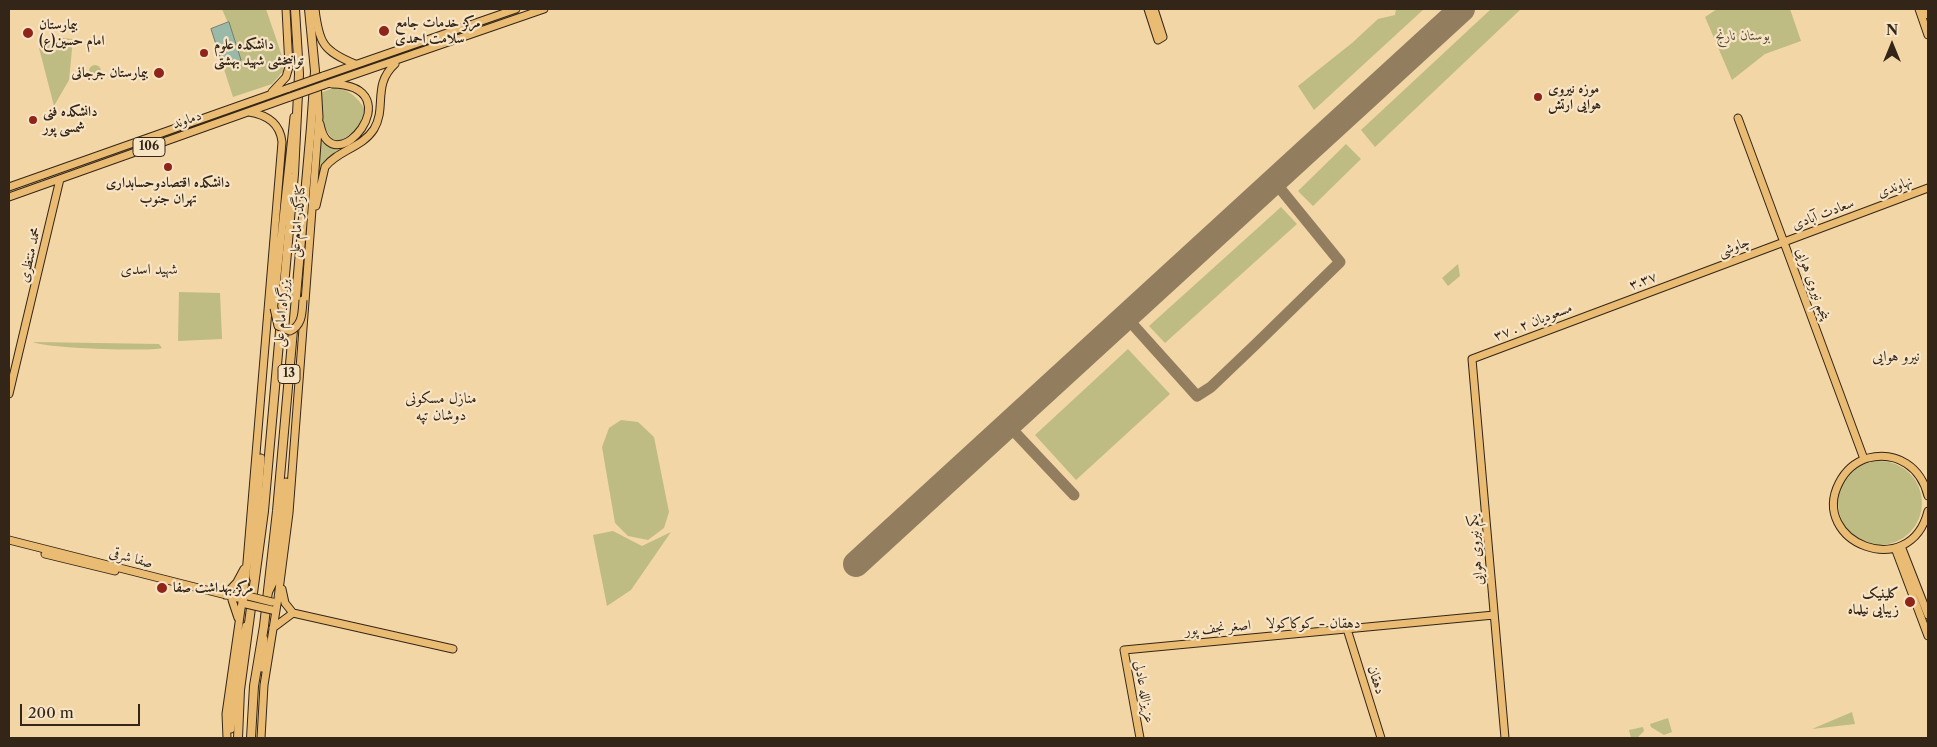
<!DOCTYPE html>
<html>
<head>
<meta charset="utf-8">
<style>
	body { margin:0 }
	#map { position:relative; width:1937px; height:747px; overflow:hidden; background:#f2d6a6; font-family:"Libre Caslon Text",serif }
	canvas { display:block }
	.frame { position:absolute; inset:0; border:10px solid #332518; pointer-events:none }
	.north { position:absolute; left:1867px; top:20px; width:50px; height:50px; -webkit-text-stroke:4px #f7e4c5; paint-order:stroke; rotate:0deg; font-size:14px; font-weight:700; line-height:20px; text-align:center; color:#332518 }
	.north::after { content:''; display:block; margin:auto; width:18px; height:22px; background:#332518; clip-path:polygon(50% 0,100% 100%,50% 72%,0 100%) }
	.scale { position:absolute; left:20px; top:704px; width:120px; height:22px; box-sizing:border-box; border:2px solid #332518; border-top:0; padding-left:6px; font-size:15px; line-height:18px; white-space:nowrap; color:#332518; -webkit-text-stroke:4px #f7e4c5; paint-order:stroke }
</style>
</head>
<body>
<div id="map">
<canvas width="1937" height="747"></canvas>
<div class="frame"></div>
<div class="north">N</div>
<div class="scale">200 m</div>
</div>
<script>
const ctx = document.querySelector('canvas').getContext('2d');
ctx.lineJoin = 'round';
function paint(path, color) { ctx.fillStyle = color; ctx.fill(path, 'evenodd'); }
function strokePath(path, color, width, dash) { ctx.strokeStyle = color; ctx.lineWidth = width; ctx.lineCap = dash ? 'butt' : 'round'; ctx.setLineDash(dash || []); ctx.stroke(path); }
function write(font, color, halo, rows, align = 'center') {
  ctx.font = font + ' "Libre Caslon Text",Amiri,serif'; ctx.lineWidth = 4.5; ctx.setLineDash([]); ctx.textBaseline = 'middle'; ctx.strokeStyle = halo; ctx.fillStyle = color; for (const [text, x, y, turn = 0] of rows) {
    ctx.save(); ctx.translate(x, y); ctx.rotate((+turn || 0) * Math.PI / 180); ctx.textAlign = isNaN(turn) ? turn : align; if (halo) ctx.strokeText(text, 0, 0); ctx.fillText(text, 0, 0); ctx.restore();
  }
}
const green = new Path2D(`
	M222 9H266L286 68 272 84 233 97 211 29 228 23Z
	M1396 9H1424L1314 110 1298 86 1352 43 1378 19 1395 15Z
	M1491 9H1521L1375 147 1361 130Z
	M1717 9H1790L1801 41 1765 54 1732 80 1705 17Z
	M53 37 73 39 69 80 54 106 39 48Z
	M89 71a6 6 0 1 1 12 0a6 6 0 1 1-12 0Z
	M333 88C347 87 358 98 365 109 361 125 354 134 339 141L332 139 321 122 320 93Z
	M321 138 328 146 346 149C331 157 322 162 318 179Z
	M1346 144 1361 159 1313 206 1298 191Z
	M1281 207 1297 224 1165 343 1149 326Z
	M1458 264 1460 276 1448 286 1442 278Z
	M179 292 220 293 222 339 178 341Z
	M33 342 159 344 162 348C149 352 43 348 33 342Z
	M1128 349 1170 394 1076 480 1035 435Z
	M621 420 638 422 654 437 669 512 664 528 648 540 628 536 615 523 602 447 609 428Z
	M1838 503a42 42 0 1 1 84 0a42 42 0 1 1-84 0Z
	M613 531 642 546 671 532 631 590 607 606 593 535Z
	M1852 712 1855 724 1812 729Z
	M1668 718 1672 732 1664 735 1651 727 1650 724Z
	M1643 727 1644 731 1637 738H1631L1629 730Z`);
const water = new Path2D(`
	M229 22 241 60 223 66 211 29Z`);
const taxiway = new Path2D(`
	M1126 317 1197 396 1211 387 1256 344 1340 262 1274 181
	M1008 425 1074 495`);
const runway = new Path2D(`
	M856 564 1462 9`);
const major = new Path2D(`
	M315 9C319 43 323 51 355 64
	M1148 9 1158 40 1163 37 1154 9
	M1919 9 1928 35
	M1926 9 1928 15
	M323 76 516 9
	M324 85 544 9
	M272 92 286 77 289 67 286 9
	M1738 118 1864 459
	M320 124C332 187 415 86 332 84
	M9 187 289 88
	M9 197 290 97
	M316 206 325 167C338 150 362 148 374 129 387 107 372 85 395 64
	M273 313 294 117
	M9 394 60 179
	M1928 496C1921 467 1897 451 1868 458 1855 462 1845 471 1839 483 1809 542 1910 583 1928 511
	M9 540 246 600
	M1901 546 1928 615
	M1895 548 1928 636
	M45 554 115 571
	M253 577 261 458
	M282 589 285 603 293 613
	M268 593 274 581 286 482
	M225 595 237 582 244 569
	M232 600 238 618
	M293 613 453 649
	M273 628 293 613
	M1347 629 1381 738
	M262 668 264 639
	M231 729 238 664 246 626
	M227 738 226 714 246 574 282 142C280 123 267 115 249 112
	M261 738 264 685 278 598 289 513 319 117 317 82
	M1140 738 1124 650 1494 615
	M1505 738 1472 359 1928 188`);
const highway = new Path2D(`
	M238 738 240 690 264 511 294 174 299 74 295 9
	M251 738 254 686 264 626 277 511 311 127 315 71 309 9`);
const majorBridge = new Path2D(`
	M289 88 323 76
	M290 97 324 85
	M274 308 278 326 290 331C303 325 302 312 303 300
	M248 596 272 602
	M246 604 272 610`);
const markers = [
	[384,31,6,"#8f2418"],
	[28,33,6,"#8f2418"],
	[204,53,5,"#8f2418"],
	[159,73,6,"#8f2418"],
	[1538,97,5,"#8f2418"],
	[33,120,5,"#8f2418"],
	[168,167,5,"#8f2418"],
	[162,588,6,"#8f2418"],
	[1910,602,6,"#8f2418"]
];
const shields = [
	[149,147,32],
	[289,374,22]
];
const shieldNames = [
	["106",149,147],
	["13",289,374]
];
const poiNames = [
	["مرکز خدمات جامع",395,23],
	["سلامت احمدی",395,39],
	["بیمارستان",39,25],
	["امام حسین(ع)",39,41],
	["دانشکده علوم",214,45],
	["توانبخشی شهید بهشتی",214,61],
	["بیمارستان جرجانی",148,73,"right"],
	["موزه نیروی",1548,89],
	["هوایی ارتش",1548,105],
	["دانشکده فنی",43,112],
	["شمسی پور",43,128],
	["دانشکده اقتصادوحسابداری",168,183,"center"],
	["تهران جنوب",168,199,"center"],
	["مرکز بهداشت صفا",173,588],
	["کلینیک",1899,594,"right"],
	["زیبایی نیلماه",1899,610,"right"]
];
const parkNames = [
	["بوستان نارنج",1743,36]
];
const streetNames = [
	["دماوند",187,120,-19],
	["نهاوندی",1895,187,-21],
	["سعادت آبادی",1823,214,-21],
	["کنارگذر امام علی",298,221,-85],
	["چاوشی",1734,247,-21],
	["محمد منتظری",30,255,-77],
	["۳.۳۷",1643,281,-21],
	["پنجم نیروی هوایی",1813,284,70],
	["بزرگراه امام علی",282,313,-85],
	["مسعودیان ۲ . ۳۷",1533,322,-21],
	["یکم نیروی هوایی",1476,550,-95],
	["صفا شرقی",131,558,15],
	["اصغر نجف پور",1218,628,-5],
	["دهقان",1376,680,72],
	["عزیزالله عادلی",1144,692,80]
];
const neighbourhoodNames = [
	["شهید اسدی",149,270],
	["نیرو هوایی",1896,357],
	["منازل مسکونی",441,399],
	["دوشان تپه",441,416],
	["دهقان - کوکاکولا",1313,624]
];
paint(green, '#bfbc83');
paint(water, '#9bb9a9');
strokePath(water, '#717e6f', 1);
strokePath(taxiway, '#927e5f', 11);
strokePath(runway, '#927e5f', 26);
strokePath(major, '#332518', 9);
strokePath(highway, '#332518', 10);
strokePath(major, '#e9bb73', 7);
strokePath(highway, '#e9bb73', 8);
strokePath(majorBridge, '#332518', 9, []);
strokePath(majorBridge, '#e9bb73', 7);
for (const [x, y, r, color] of markers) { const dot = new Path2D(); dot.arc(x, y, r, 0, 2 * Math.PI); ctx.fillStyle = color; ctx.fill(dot); strokePath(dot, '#f7e4c5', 2); }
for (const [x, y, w] of shields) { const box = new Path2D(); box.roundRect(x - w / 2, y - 9.5, w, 19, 4); ctx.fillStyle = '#f7e4c5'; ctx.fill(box); strokePath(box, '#332518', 1); }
write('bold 12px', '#332518', null, shieldNames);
write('bold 14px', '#332518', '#f7e4c5', poiNames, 'left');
write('italic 14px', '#564b33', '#f7e4c5', parkNames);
write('14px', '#332518', '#f7e4c5', streetNames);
write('15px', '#332518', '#f7e4c5', neighbourhoodNames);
</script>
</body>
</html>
